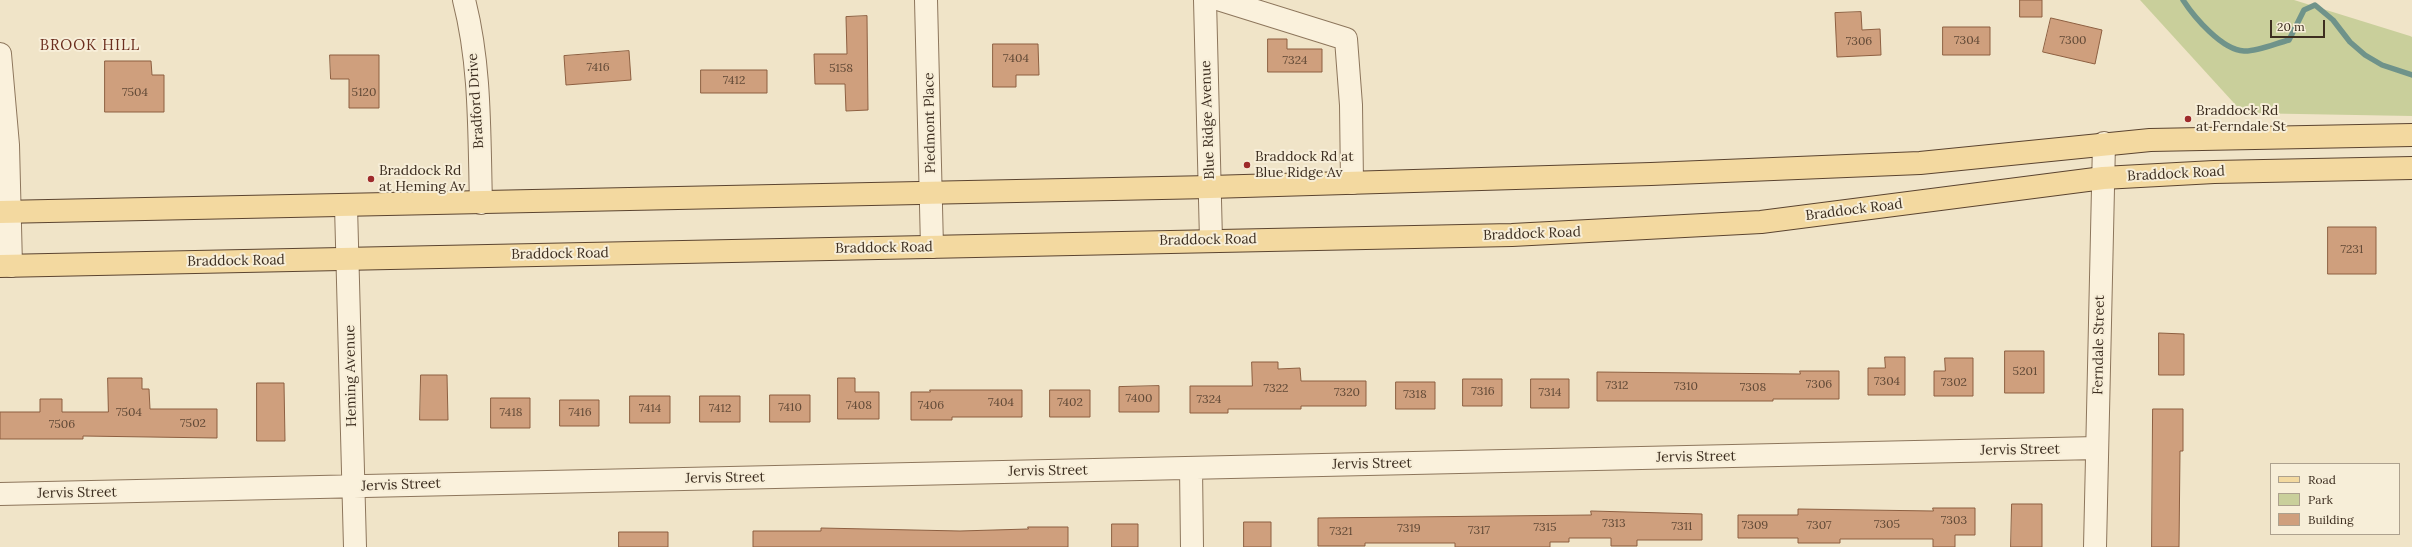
<!DOCTYPE html>
<html>
<head>
<meta charset="utf-8">
<style>
	body { margin:0 }
	#map { position:relative; width:2412px; height:547px; overflow:hidden; background:#f0e4c8; font-family:Lora,serif }
	canvas { display:block }
	.legend { position:absolute; left:2270px; top:463px; width:130px; height:72px; box-sizing:border-box; background:#f7eed8; border:1px solid #ada18e; margin:0; padding:5px 7px; list-style:none; font-size:12px; color:#3d2e20 }
	.legend li { display:flex; align-items:center; gap:8px; height:20px }
	.legend b { width:20px; border:1px solid #ada18e }
	.scale { position:absolute; left:2270px; top:20px; width:55px; height:18px; box-sizing:border-box; border:2px solid #3d2e20; border-top:0; padding-left:5px; font-size:12px; line-height:14px; white-space:nowrap; color:#3d2e20; -webkit-text-stroke:3px #f7eed8; paint-order:stroke }
</style>
</head>
<body>
<div id="map">
<canvas width="2412" height="547"></canvas>
<ul class="legend">
<li><b style="height:5px;background:#f3d9a0"></b>Road</li>
<li><b style="height:11px;background:#c9cf9b"></b>Park</li>
<li><b style="height:11px;background:#cf9f7d"></b>Building</li>
</ul>
<div class="scale">20 m</div>
</div>
<script>
const ctx = document.querySelector('canvas').getContext('2d');
ctx.lineJoin = 'round';
function paint(path, color) { ctx.fillStyle = color; ctx.fill(path, 'evenodd'); }
function strokePath(path, color, width, dash) { ctx.strokeStyle = color; ctx.lineWidth = width; ctx.lineCap = dash ? 'butt' : 'round'; ctx.setLineDash(dash || []); ctx.stroke(path); }
function write(font, color, halo, rows, align = 'center') {
  ctx.font = font + ' Lora,serif'; ctx.lineWidth = 4; ctx.setLineDash([]); ctx.textBaseline = 'middle'; ctx.strokeStyle = halo; ctx.fillStyle = color; for (const [text, x, y, turn = 0] of rows) {
    ctx.save(); ctx.translate(x, y); ctx.rotate((+turn || 0) * Math.PI / 180); ctx.textAlign = isNaN(turn) ? turn : align; if (halo) ctx.strokeText(text, 0, 0); ctx.fillText(text, 0, 0); ctx.restore();
  }
}
const green = new Path2D(`
	M2140 0H2294L2410 36 2412 37V116L2243 113Z`);
const stream = new Path2D(`
	M2183 0C2194 17 2222 50 2244 51 2256 52 2277 43 2289 40L2304 10 2315 5 2333 20 2350 42 2365 55 2382 65 2412 75`);
const building = new Path2D(`
	M2020 0H2042V17H2020Z
	M1861 12 1862 30 1880 29 1881 55 1837 57 1835 13Z
	M867 16 868 110 846 111 845 84H815L814 54H847L846 17Z
	M2051 18 2102 30 2095 64 2043 52Z
	M1943 27H1990V55H1943Z
	M1268 39H1287V49H1322V72H1268Z
	M993 44H1038L1039 75H1016V87H993Z
	M629 51 631 80 566 85 564 56Z
	M330 55H379V108H349V79H331Z
	M105 61H151L152 75H164V112H105Z
	M701 70H767V93H701Z
	M2328 227H2376V274H2328Z
	M2159 333 2184 334V375H2159Z
	M2005 351H2044V393H2005Z
	M1885 357H1905V395H1868V368H1885Z
	M1945 358H1973V396H1934V371H1945Z
	M1252 362H1278V369L1300 368 1301 381H1366V406H1301V409H1228V413H1190V386H1252Z
	M1800 371H1839V399H1773V401H1597V372L1800 374Z
	M421 375H447L448 420H420Z
	M108 378H142V389H149L150 409H217V438L83 436V439H0V412H40V399H62V412H108Z
	M838 378H855V392H879V419H838Z
	M1463 379H1502V406H1463Z
	M1531 379H1569V408H1531Z
	M1396 382H1435V409H1396Z
	M257 383H284L285 441H257Z
	M1159 386V412H1119V387Z
	M930 390H1022V417H952V420H911V392H930Z
	M1050 390H1090V417H1050Z
	M770 395H810V422H770Z
	M630 396H670V423H630Z
	M700 396H740V422H700Z
	M491 398H530V428H491Z
	M560 400H599V426H560Z
	M2153 409H2183V451H2180L2179 547H2152Z
	M2012 504H2042V547H2011Z
	M1933 508H1975V535H1955V547H1933V539H1840V543H1798V538H1738V515H1798V509L1933 511Z
	M1591 511 1702 514V540H1637V546H1611V538H1569V542H1550V547H1455V543H1365V546H1318V518L1591 515Z
	M1244 522H1271V547H1244Z
	M1112 524H1138V547H1112Z
	M1028 527H1068V547H753V531H821V528L960 531 1028 529Z
	M619 532H668V547H619Z`);
const minor = new Path2D(`
	M464 0C481 66 479 135 481 203
	M926 0 932 247
	M1205 0 1211 240
	M1221 0 1346 39 1351 105 1352 183
	M0 54 8 145 11 266
	M346 206 355 547
	M1191 468 1192 547
	M0 494 2097 448
	M2095 547 2104 143`);
const major = new Path2D(`
	M0 212 1210 187 1651 174 1920 163 2150 140 2412 135
	M0 266 1512 235 1761 222 2103 178 2214 172 2412 168`);
const markers = [
	[2188,119,4,"#9e2a2b"],
	[1247,165,4,"#9e2a2b"],
	[371,179,4,"#9e2a2b"]
];
const numberNames = [
	["7304",1967,41],
	["7300",2073,41],
	["7306",1859,42],
	["7404",1016,59],
	["7324",1295,61],
	["7416",598,68],
	["5158",841,69],
	["7412",734,81],
	["7504",135,93],
	["5120",364,93],
	["7231",2352,250],
	["5201",2025,372],
	["7304",1887,382],
	["7302",1954,383],
	["7306",1819,385],
	["7312",1617,386],
	["7310",1686,387],
	["7308",1753,388],
	["7322",1276,389],
	["7316",1483,392],
	["7320",1347,393],
	["7314",1550,393],
	["7318",1415,395],
	["7400",1139,399],
	["7324",1209,400],
	["7404",1001,403],
	["7402",1070,403],
	["7408",859,406],
	["7406",931,406],
	["7410",790,408],
	["7414",650,409],
	["7412",720,409],
	["7504",129,413],
	["7418",511,413],
	["7416",580,413],
	["7502",193,424],
	["7506",62,425],
	["7303",1954,521],
	["7313",1614,524],
	["7305",1887,525],
	["7309",1755,526],
	["7307",1819,526],
	["7311",1682,527],
	["7315",1545,528],
	["7319",1409,529],
	["7317",1479,531],
	["7321",1341,532]
];
const streetNames = [
	["Bradford Drive",476,101,-94],
	["Blue Ridge Avenue",1208,120,-92],
	["Piedmont Place",930,123,-91],
	["Braddock Road",2176,174,-3],
	["Braddock Road",1854,210,-7],
	["Braddock Road",1532,234,-2],
	["Braddock Road",1208,240,-1],
	["Braddock Road",884,248,-1],
	["Braddock Road",560,254,-1],
	["Braddock Road",236,261,-1],
	["Ferndale Street",2099,345,-89],
	["Heming Avenue",351,376,-91],
	["Jervis Street",2020,450,-1],
	["Jervis Street",1696,457,-1],
	["Jervis Street",1372,464,-1],
	["Jervis Street",1048,471,-1],
	["Jervis Street",725,478,-1],
	["Jervis Street",401,485,-2],
	["Jervis Street",77,493,-1]
];
const poiNames = [
	["Braddock Rd",2196,111],
	["at Ferndale St",2196,127],
	["Braddock Rd at",1255,157],
	["Blue Ridge Av",1255,173],
	["Braddock Rd",379,171],
	["at Heming Av",379,187]
];
const neighbourhoodNames = [
	["BROOK HILL",90,46]
];
paint(green, '#c9cf9b');
strokePath(stream, '#6f938a', 5.5);
paint(building, '#cf9f7d');
strokePath(building, '#8d5f41', 1);
strokePath(minor, '#8d765c', 24);
strokePath(major, '#5b4430', 24);
strokePath(minor, '#faf1dc', 22);
strokePath(major, '#f3d9a0', 22);
for (const [x, y, r, color] of markers) { const dot = new Path2D(); dot.arc(x, y, r, 0, 2 * Math.PI); ctx.fillStyle = color; ctx.fill(dot); strokePath(dot, '#f7eed8', 1.5); }
write('12px', '#624a37', null, numberNames);
write('14px', '#3d2e20', '#f7eed8', streetNames);
write('14px', '#3d2e20', '#f7eed8', poiNames, 'left');
ctx.letterSpacing = '1px';
write('15px', '#6b2e1e', '#f7eed8', neighbourhoodNames);
ctx.letterSpacing = '0px';
</script>
</body>
</html>
